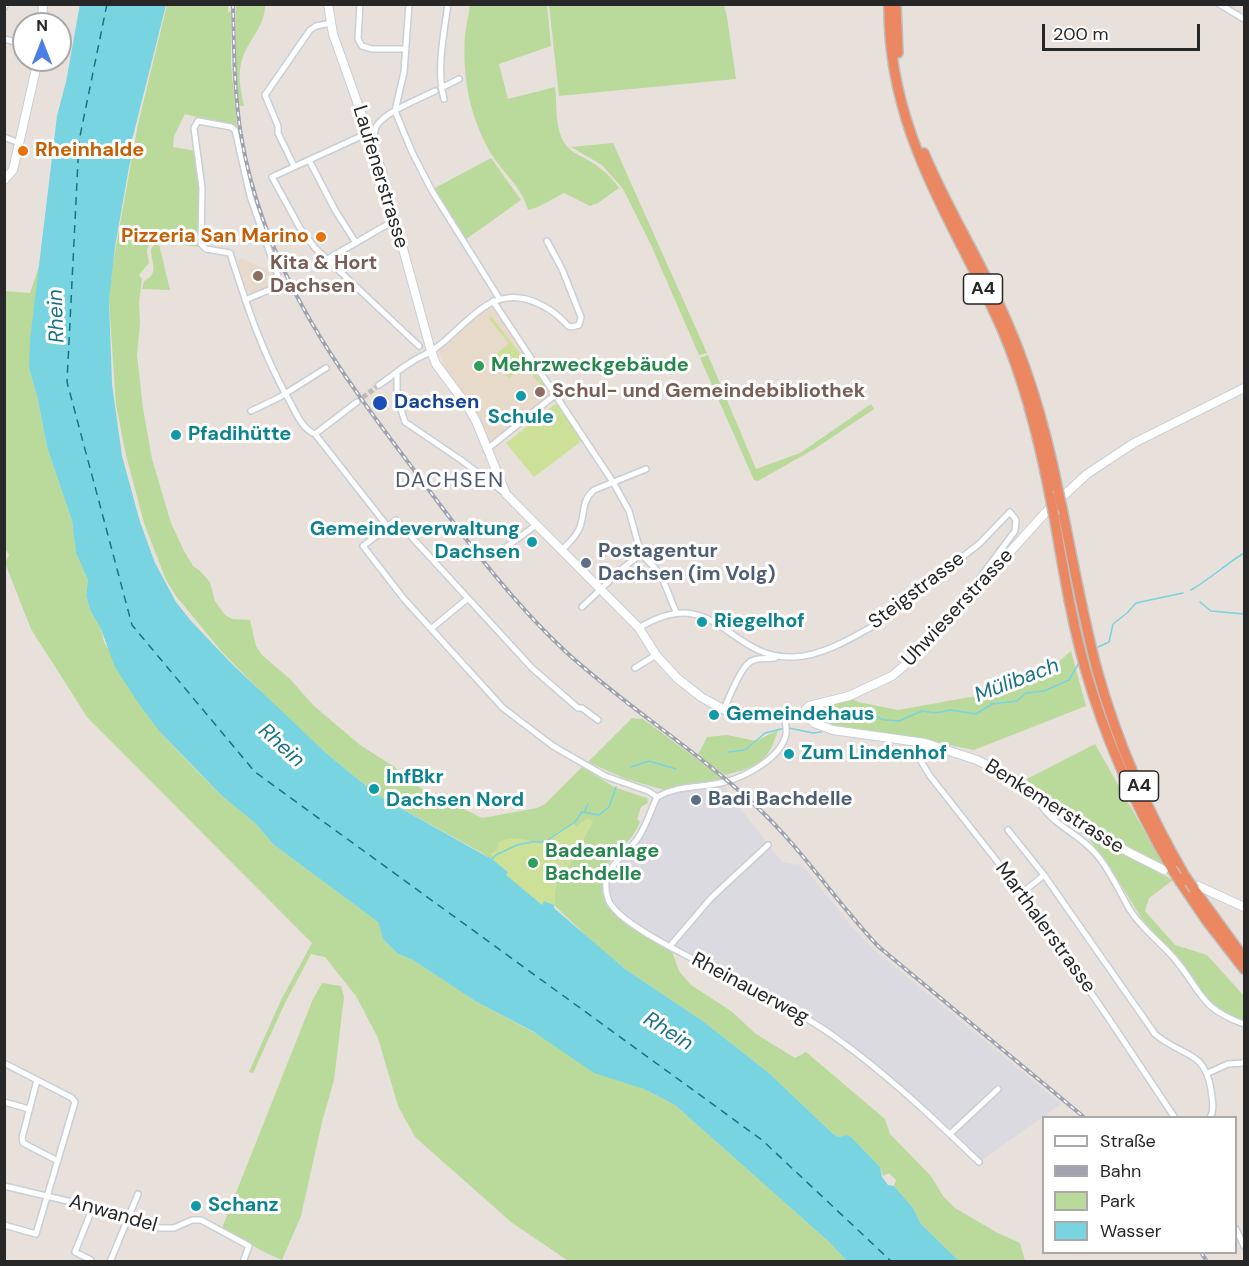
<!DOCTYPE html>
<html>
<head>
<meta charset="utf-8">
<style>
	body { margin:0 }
	#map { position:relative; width:1249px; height:1266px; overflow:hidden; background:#e8e0da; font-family:"DM Sans",sans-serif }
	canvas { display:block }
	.frame { position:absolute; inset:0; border:6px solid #272727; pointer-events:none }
	.legend { position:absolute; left:1042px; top:1116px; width:195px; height:138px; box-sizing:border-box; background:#fff; border:2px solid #a9a9a9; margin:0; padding:8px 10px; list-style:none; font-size:18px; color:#272727 }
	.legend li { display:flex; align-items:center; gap:12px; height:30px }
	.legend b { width:30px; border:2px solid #a9a9a9 }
	.north { position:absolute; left:12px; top:12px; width:60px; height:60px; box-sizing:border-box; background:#fff; border:2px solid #a9a9a9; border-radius:50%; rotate:0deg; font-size:16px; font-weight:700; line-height:24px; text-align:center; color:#272727 }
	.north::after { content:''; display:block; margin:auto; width:21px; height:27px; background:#497ee6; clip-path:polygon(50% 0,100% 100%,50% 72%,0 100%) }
	.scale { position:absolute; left:1042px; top:24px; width:158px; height:27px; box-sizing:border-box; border:3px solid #272727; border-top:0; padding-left:8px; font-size:18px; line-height:21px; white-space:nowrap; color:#272727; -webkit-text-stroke:4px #fff; paint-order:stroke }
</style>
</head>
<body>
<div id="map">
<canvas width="1249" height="1266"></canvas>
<div class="frame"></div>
<ul class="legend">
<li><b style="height:8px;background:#fff"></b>Straße</li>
<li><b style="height:8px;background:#9ea3af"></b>Bahn</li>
<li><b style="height:16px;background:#bada9b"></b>Park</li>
<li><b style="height:16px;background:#77d4e0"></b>Wasser</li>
</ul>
<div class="north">N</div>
<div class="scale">200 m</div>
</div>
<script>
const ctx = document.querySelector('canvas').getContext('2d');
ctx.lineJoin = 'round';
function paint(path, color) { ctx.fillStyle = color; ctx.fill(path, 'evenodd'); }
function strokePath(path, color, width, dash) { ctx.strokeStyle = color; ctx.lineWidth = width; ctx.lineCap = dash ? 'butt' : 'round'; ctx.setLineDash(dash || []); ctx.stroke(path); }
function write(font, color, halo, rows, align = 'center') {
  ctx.font = font + ' "DM Sans",sans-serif'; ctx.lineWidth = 6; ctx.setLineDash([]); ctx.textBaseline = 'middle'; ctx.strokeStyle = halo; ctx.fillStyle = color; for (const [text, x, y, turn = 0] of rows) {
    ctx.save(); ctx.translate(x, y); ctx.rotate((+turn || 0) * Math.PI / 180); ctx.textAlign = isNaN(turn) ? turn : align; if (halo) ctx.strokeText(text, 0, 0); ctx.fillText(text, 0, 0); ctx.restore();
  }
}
const industrial = new Path2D(`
	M722 782 729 794 782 862 800 865 807 871 850 924 873 949 1061 1104 979 1162 893 1082 807 1019 670 946 614 910 607 889 608 873 635 842 657 797 668 791Z`);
const education = new Path2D(`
	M241 258 274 273 275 280 272 285 252 293 247 290 237 261Z
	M490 306 496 308 554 394 489 444 479 420 467 398 445 368 438 349Z`);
const green = new Path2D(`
	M167 5H228V13L231 11V63L237 127 185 114 174 136 173 147 196 151 201 188 199 247 158 241 155 232H153L147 251 149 263 139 275 142 279 139 302 140 323 137 355 143 408 152 459 171 523 183 549 193 566 200 571 210 582 215 601 225 615 232 619 250 620 256 646 262 655 290 679 313 705 360 745 393 766 419 787 482 818 537 808 545 804 582 767 614 787 647 798 648 803 641 807 637 819 640 822C633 841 617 850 606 867L608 873 607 889 614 910 670 946 679 971 691 985 731 1011 756 1034 795 1058 806 1052 885 1119 890 1134 931 1176 943 1196 955 1208 996 1232 1020 1243 1025 1261H959L921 1224 913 1208 894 1186 896 1180 889 1173 883 1176 880 1167 851 1137 847 1135 838 1137 832 1133 769 1073 704 1022 625 969 595 944 554 905 556 880 569 865 593 821 582 822 576 828 573 823 544 843 526 841 491 860 482 853 377 795 326 753 290 721 222 652 176 596 166 580 144 523 126 455 116 405 109 301 113 263 138 124Z
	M236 5H265C265 27 248 40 242 60 237 75 241 92 244 106H239L236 68Z
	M470 5H547L551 46 499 64 508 99 555 87C557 103 555 124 562 139 568 152 580 155 591 162 603 169 611 177 619 188L598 203 590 206 564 193 538 207 528 210C522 187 502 172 490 152 470 117 462 76 465 36 466 26 469 15 470 5Z
	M549 5H724L727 17 736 79 559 96Z
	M613 143 707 353 699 355 651 245 623 189 602 165 571 147Z
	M491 158 521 200 465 240 433 189Z
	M159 244 170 290 142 289 144 281C160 273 151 264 151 249L154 245Z
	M39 266 29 368 38 400 47 447 72 521 76 553 88 580 86 596 91 612 101 629 104 642 160 732 192 766 221 795 256 824 274 845 378 922 383 939 398 954 413 960 475 1001 628 1083 644 1089 675 1105 828 1241 847 1261 571 1262 564 1258 511 1222 415 1137 398 1106 378 1038 356 996 325 957 311 954 285 1003 253 1073 249 1072 281 1000 312 943 87 717 31 629 5 563 9 555 4 546 5 291 30 293Z
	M708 355 756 469 800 453 871 404 874 409 816 448 758 481 754 480 700 358Z
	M1071 651 1086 706 974 750 910 737 861 732 813 720 809 713 811 708 851 698 858 702 898 710 976 696 1048 671Z
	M632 718 643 719 727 781 668 791 626 779 588 762Z
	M778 730C768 763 757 767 725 775L698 755 707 737 727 735 756 741Z
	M1095 744 1164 866 1076 821 1023 781Z
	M1086 835 1173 880 1149 898 1145 911 1175 945 1207 955 1244 996V1021L1234 1018 1207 1000 1188 972 1142 919 1110 867Z
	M322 983 341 986 344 997 334 1080 322 1122 301 1216 282 1260 264 1252 222 1228 313 999Z`);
const pitch = new Path2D(`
	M491 316 545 386 543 388 525 366 509 378 492 357 509 344 489 318Z
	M558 402 583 440 534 477 506 443Z
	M589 818 593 821 569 865 556 880 554 905 545 901 542 906 505 875 507 872 493 860 494 857 490 854 497 850 499 842C514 834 529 842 544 843 553 837 565 831 573 823L576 828 586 819Z`);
const water = new Path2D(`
	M80 4 166 5 129 152 131 158 129 167 115 247 109 301 112 384 122 456 140 522 155 563 176 602 191 621 231 663 326 753 377 795 493 860 508 872 506 875 542 905 544 901 554 905V908L625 969 704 1022 769 1073 832 1133 838 1137 847 1135 851 1137 880 1167 882 1177 888 1185 894 1186 913 1208 921 1224 959 1261H847L828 1241 675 1105 644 1089 594 1073 534 1032 475 1001 413 960 398 954 383 939 378 922 274 845 256 824 221 795 160 732 139 704 115 667 101 629 91 612 86 596 88 580 76 553 72 521 47 447 38 400 29 368 30 340 57 116 66 82Z`);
const stream = new Path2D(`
	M1191 590C1210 579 1226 564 1244 553
	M1200 602 1211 611 1244 614
	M1096 648 1109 642 1113 624 1127 613 1136 603 1183 593
	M827 725 834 720 872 716 885 720 899 721 922 711 935 713 951 710 976 714 992 704 1017 701 1026 693 1044 691 1069 680 1079 663
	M789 728 813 733 821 732
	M728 752 745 750 765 733 785 728
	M631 767 649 761 676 769
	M585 811 588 804
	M491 860 496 855 517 845 532 842H545L575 822 582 812 599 815 609 807 616 787`);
const ferry = new Path2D(`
	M107 4 79 141 67 382 132 625 255 772 762 1140 892 1262`);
const streetTunnel = new Path2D(`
	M357 402 379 385`);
const street = new Path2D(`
	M360 4 358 39 362 46 372 49H406
	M409 4 404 72 395 111 412 152 432 191 499 298
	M1219 4 1244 19
	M4 8 6 4
	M4 39 24 44
	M441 88 459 79
	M444 99C436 72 444 32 448 4
	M368 133 272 177 300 228 315 248 419 346
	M4 137 19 143
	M371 142C376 137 373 131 377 125 387 111 419 99 435 91
	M309 160 335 210 356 243
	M294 166 278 133V126L265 95 310 30 316 26 331 23
	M326 260 395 220
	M245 300 281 285 250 196 235 130 231 127 198 121 194 128 202 188 201 244 206 249 230 253C247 306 262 353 290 402 296 413 303 430 315 434L388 527 396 520 532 668 578 708H582L598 720
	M493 301 613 482 629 511 641 554 655 568 663 580 676 612
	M397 373V397L405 422 461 460 506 494
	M379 385C391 377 401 368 413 361 421 356 430 353 437 347 465 327 487 289 526 299 543 304 557 313 568 326L572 327 579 325 581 317 562 269 547 241
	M251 411 280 397 326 368
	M315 434 357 402
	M486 450 555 395
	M388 527 363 546 404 599 503 708 553 746 605 776 648 791 657 797
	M561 551C568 544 577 536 580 527 585 513 581 501 594 490L646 469
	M497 554 536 525
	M582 607 623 568 641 554
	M432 628 467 599
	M639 628C716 581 727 660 794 657 822 656 852 638 875 625L979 544 1010 512 1016 520 1015 531 973 587 971 593
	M635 668 656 655
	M723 710C730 698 741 663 754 660 761 658 768 659 775 658L777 656
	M915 741 919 758 930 776 1022 893 1107 1016 1175 1118
	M1036 795C1049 826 1078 831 1097 855 1111 872 1119 891 1130 910 1142 929 1159 941 1173 957 1202 990 1197 1007 1244 1024
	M657 797C651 810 646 826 638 838 624 859 598 867 608 899 616 924 700 962 725 975 762 994 801 1013 835 1037 887 1074 933 1118 979 1162
	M657 797C679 785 697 788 721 783 743 778 781 759 786 734 787 728 785 721 784 715
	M1008 830 1044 875 1155 1034C1181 1057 1205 1049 1211 1090 1212 1100 1215 1109 1210 1118
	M1022 893 1044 875
	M670 946 711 898 768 845
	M4 1063 72 1098 75 1102 36 1234 4 1225
	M1208 1073 1228 1064 1244 1063
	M37 1080 22 1138 23 1143 58 1161
	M4 1102 29 1109
	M950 1134 998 1089
	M4 1186 93 1207 160 1228H174L192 1220H201L249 1246 243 1262
	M1236 1229 1244 1246
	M91 1262V1260L75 1252 93 1207
	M110 1262 138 1194`);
const secondary = new Path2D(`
	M328 4 333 34 382 172 431 351 436 364 468 407 476 421 506 494 639 628 656 655 677 678 701 697 732 714 750 716 805 714
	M42 24 43 4
	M4 180 13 170 38 60
	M805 714V710L809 706 849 696 892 676 918 654 1046 512 1087 474 1134 443 1244 388
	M805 714 814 723 833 730 925 743 977 760 1021 783 1085 830 1164 870
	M1198 886 1244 907`);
const highway = new Path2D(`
	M889 4C887 131 953 219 1002 329 1025 383 1039 439 1050 496
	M896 4 898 53
	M924 153C945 204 975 252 998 302 1026 361 1045 425 1058 490
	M1062 508C1073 562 1083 617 1097 670 1117 742 1147 811 1185 876
	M1054 516C1063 567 1071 618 1085 668 1105 739 1135 805 1172 869
	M1181 883 1206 920 1244 969
	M1194 889 1244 958`);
const rail = new Path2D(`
	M233 4C234 48 234 92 241 135 264 272 339 371 420 478 465 538 510 600 565 651 626 707 698 751 758 808 802 849 837 903 879 947L1085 1118
	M1201 1252 1207 1262`);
const highwayBridge = new Path2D(`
	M1058 490 1062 508
	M1050 496 1054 516
	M1172 869 1181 883
	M1185 876 1194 889`);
const markers = [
	[23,151,6,"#e8710a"],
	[321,237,6,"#e8710a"],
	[258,276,6,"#8d6e63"],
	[479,366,6,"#2e9e5b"],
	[540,392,6,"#8d6e63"],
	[521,396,6,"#0f9aa8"],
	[380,403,8,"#1a4fb4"],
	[176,435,6,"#0f9aa8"],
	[532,542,6,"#0f9aa8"],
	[586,563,6,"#5c6f8a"],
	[702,622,6,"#0f9aa8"],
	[714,715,6,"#0f9aa8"],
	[789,754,6,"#0f9aa8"],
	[374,789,6,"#0f9aa8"],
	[696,800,6,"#5c6f8a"],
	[533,863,6,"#2e9e5b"],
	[196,1206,6,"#0f9aa8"]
];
const shields = [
	[983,289,39],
	[1139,786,39]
];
const shieldNames = [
	["A4",983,289],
	["A4",1139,786]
];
const foodNames = [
	["Rheinhalde",35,151],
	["Pizzeria San Marino",309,237,"right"]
];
const streetNames = [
	["Laufenerstrasse",380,177,73],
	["Steigstrasse",917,591,-37],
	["Uhwieserstrasse",958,608,-47],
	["Benkemerstrasse",1054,807,32],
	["Marthalerstrasse",1045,928,54],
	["Rheinauerweg",750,989,28],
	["Anwandel",113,1214,16]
];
const educationNames = [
	["Kita & Hort",270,264],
	["Dachsen",270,287],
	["Schul- und Gemeindebibliothek",552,392]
];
const leisureNames = [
	["Mehrzweckgebäude",491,366],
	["Badeanlage",545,852],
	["Bachdelle",545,875]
];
const transitNames = [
	["Dachsen",394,403]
];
const cultureNames = [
	["Schule",521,418,"center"],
	["Pfadihütte",188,435],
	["Gemeindeverwaltung",520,530,"right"],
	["Dachsen",520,553,"right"],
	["Riegelhof",714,622],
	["Gemeindehaus",726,715],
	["Zum Lindenhof",801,754],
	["InfBkr",386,778],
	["Dachsen Nord",386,801],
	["Schanz",208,1206]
];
const serviceNames = [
	["Postagentur",598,552],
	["Dachsen (im Volg)",598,575],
	["Badi Bachdelle",708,800]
];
const waterNames = [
	["Rhein",57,316,-92],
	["Mülibach",1017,681,-21],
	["Rhein",281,746,42],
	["Rhein",668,1032,32]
];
const quarterNames = [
	["DACHSEN",450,481]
];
paint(industrial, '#dbdae1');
paint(education, '#e8daca');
paint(green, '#bada9b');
paint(pitch, '#cce098');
paint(water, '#77d4e0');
strokePath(stream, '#77d4e0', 1.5);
strokePath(ferry, '#1b7287', 1.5, [8, 6]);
strokePath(streetTunnel, '#c1bbb6', 5, [5, 2.5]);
strokePath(street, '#c8ced8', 8);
strokePath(secondary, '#c8ced8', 10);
strokePath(highway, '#bebebe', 12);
strokePath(street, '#fff', 5);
strokePath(secondary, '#fff', 8);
strokePath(highway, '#ec8861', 9);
strokePath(rail, '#9ea3af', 4);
strokePath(rail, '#fff', 1.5, [4.5]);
strokePath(highwayBridge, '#bebebe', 12, []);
strokePath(highwayBridge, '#ec8861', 9);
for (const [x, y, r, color] of markers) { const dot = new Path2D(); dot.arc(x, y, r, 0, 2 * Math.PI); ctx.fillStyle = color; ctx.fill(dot); strokePath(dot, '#fff', 2); }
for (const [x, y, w] of shields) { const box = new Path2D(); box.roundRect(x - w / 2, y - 15, w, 30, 4.5); ctx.fillStyle = '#fff'; ctx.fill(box); strokePath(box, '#272727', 1.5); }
write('bold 18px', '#272727', null, shieldNames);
write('bold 20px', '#c56008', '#fff', foodNames, 'left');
write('20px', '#272727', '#fff', streetNames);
write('bold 20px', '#785e54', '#fff', educationNames, 'left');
write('bold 20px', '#27864d', '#fff', leisureNames, 'left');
write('bold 20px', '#164399', '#fff', transitNames, 'left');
write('bold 20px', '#0d838f', '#fff', cultureNames, 'left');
write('bold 20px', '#4e5e75', '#fff', serviceNames, 'left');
write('italic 21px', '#1b7287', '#fff', waterNames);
ctx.letterSpacing = '1.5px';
write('22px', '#4d5972', '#fff', quarterNames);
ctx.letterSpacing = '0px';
</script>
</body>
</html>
